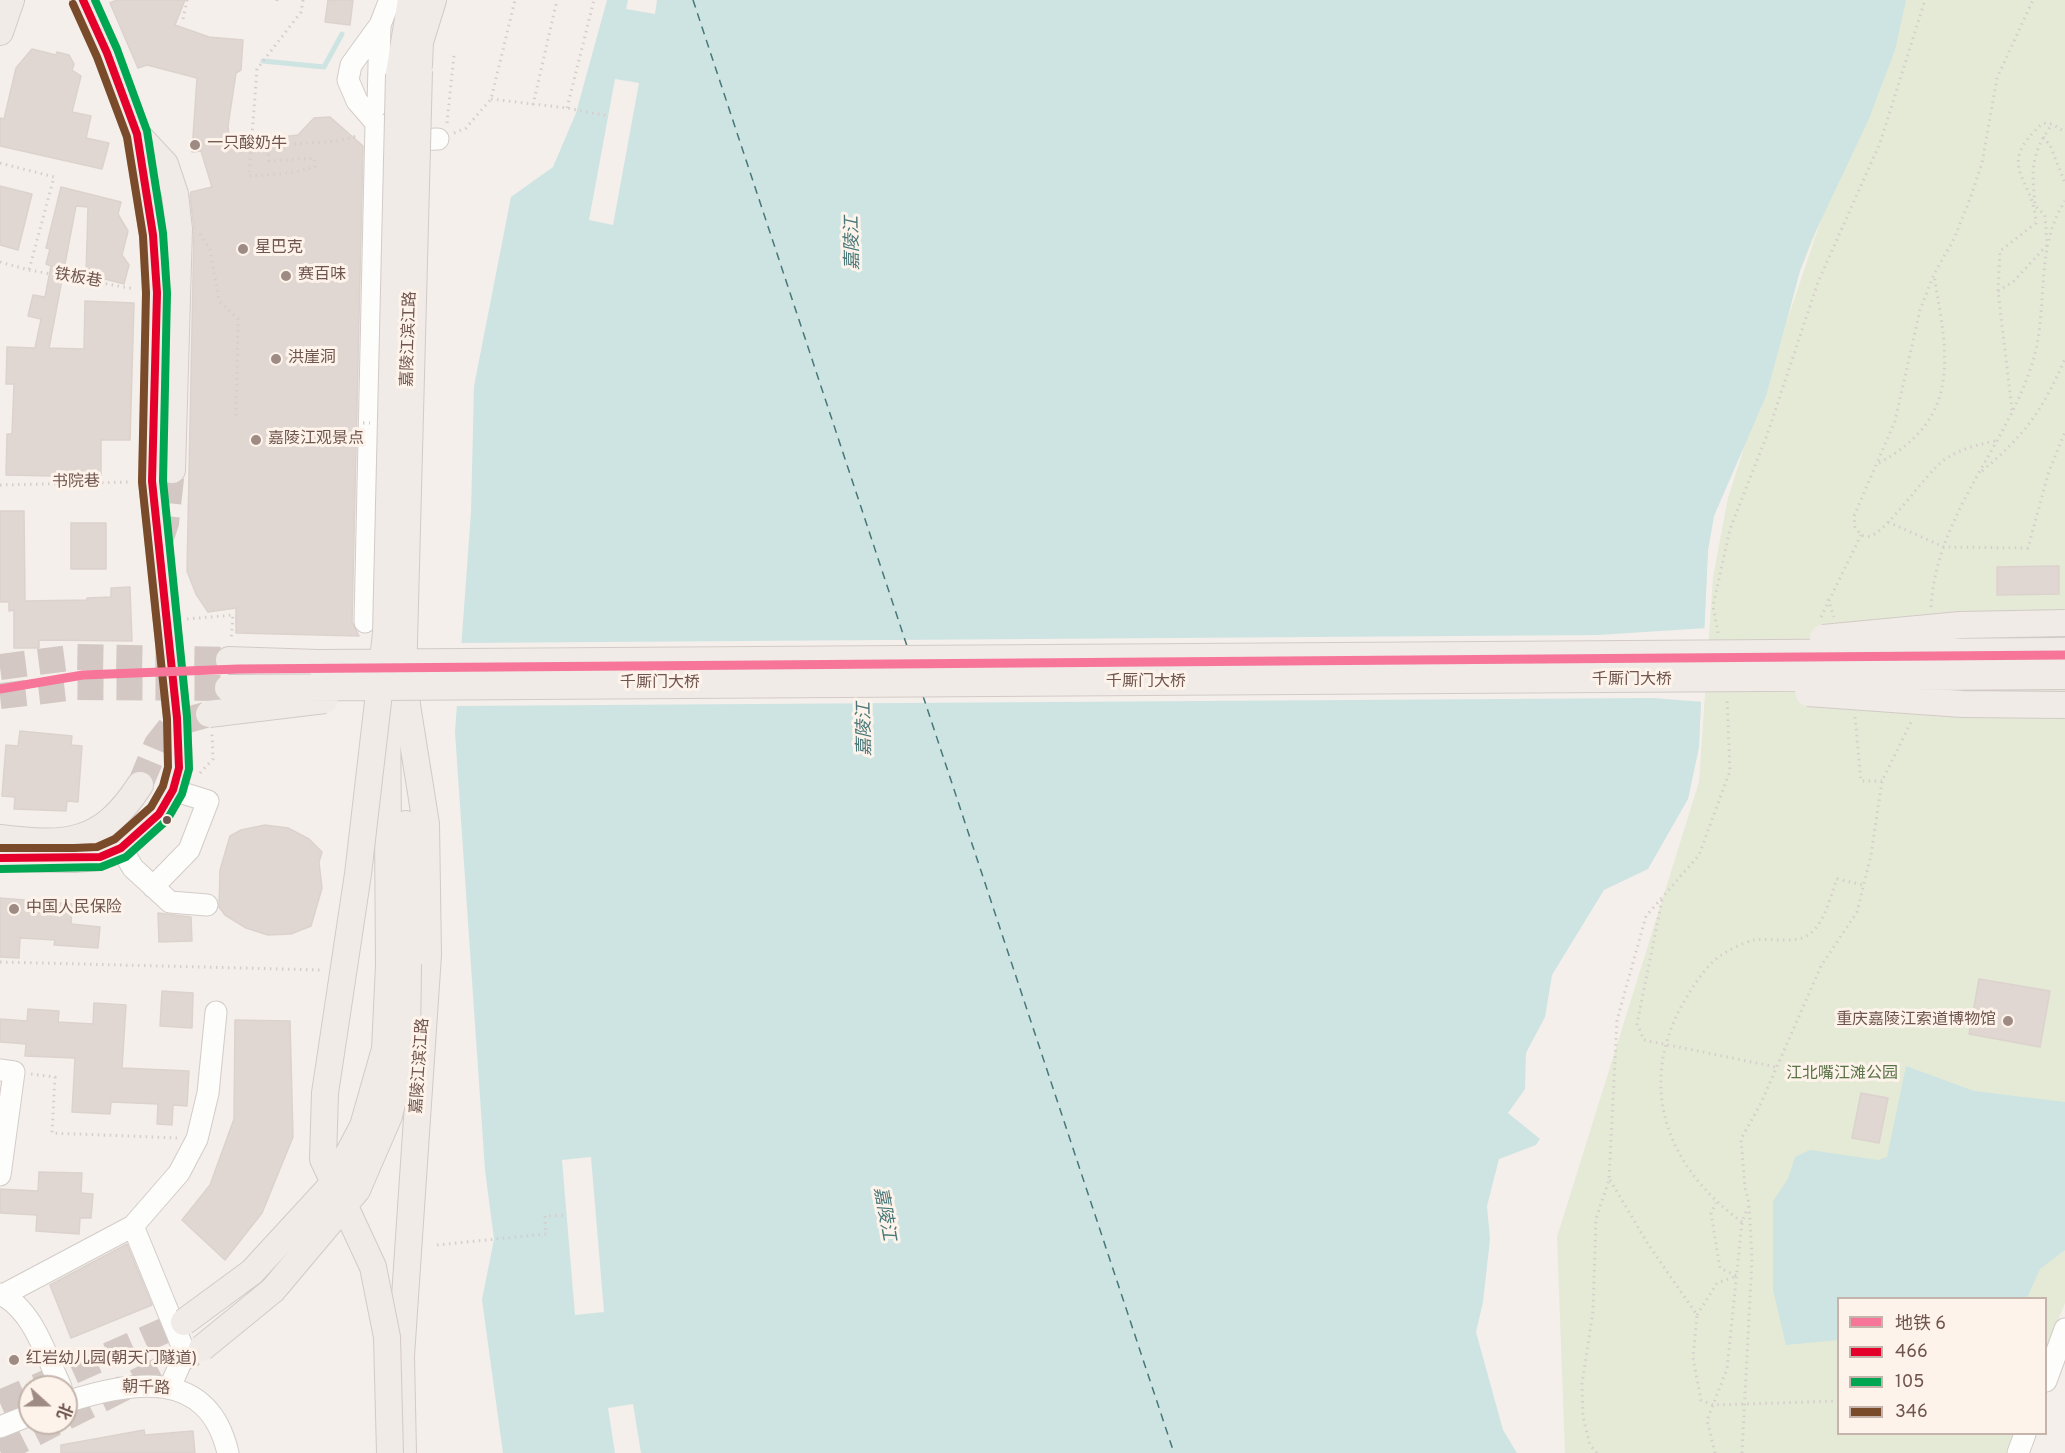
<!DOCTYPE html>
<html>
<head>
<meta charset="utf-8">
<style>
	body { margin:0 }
	#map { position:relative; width:2065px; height:1453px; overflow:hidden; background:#f4efea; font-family:Overpass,"Noto Sans SC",sans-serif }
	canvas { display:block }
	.legend { position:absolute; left:1837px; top:1297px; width:210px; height:138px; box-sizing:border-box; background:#fdf3ea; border:2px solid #c4b4ab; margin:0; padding:8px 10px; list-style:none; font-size:18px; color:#6f554d }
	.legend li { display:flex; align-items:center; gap:12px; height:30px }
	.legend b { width:30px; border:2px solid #c4b4ab }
	.north { position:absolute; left:18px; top:1375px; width:60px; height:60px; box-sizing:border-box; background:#fdf3ea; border:2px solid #c4b4ab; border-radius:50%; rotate:111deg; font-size:16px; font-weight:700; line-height:24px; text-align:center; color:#6f554d }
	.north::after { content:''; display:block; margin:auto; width:21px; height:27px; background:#9e8b84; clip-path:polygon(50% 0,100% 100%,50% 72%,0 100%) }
</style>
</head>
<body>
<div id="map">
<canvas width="2065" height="1453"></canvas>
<ul class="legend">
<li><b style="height:8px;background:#f67599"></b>地铁 6</li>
<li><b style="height:8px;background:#e4002b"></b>466</li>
<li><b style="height:8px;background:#00a651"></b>105</li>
<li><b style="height:8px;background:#7a4b2a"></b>346</li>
</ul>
<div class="north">北</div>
</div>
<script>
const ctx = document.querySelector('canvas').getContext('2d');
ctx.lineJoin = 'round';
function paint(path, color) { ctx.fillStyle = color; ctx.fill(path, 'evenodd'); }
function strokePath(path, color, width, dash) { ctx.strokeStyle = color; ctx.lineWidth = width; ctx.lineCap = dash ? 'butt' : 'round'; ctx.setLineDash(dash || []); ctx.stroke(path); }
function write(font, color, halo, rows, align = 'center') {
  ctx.font = font + ' Overpass,"Noto Sans SC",sans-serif'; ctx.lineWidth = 6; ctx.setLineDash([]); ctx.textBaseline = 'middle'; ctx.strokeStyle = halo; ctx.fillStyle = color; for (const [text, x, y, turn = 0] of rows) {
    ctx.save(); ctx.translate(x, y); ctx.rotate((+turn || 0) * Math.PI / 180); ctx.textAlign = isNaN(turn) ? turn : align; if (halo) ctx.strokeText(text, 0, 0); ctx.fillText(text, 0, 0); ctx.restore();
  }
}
const green = new Path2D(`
	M1306 0H2065V1303L2046 1350V1298H1838V1434H2015L2007 1453H1565L1557 1237 1699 782 1713 577 1728 498 1744 448 1727 481 1714 516 1708 550 1699 747 1688 799ZM1821 220 1787 321 1800 271Z`);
const water = new Path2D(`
	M607 0H1906L1895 50 1868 121 1812 239 1800 271 1766 396 1714 516 1708 550 1699 747 1688 799 1648 869 1604 890 1552 975 1545 1017 1526 1053 1525 1089 1508 1113 1540 1139 1536 1145 1499 1159 1487 1206 1490 1239 1483 1302 1476 1332 1503 1430 1517 1453H503L482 1300 494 1239 485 1170 455 732 471 512 474 386 511 197 553 167 576 113Z
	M1906 1066 1974 1091 2065 1102V1250L2040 1269 2027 1298H1838V1340L1786 1345 1773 1290V1201L1788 1179 1795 1157 1810 1150 1878 1160 1887 1157Z`);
const pier = new Path2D(`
	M628 0H657L655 14 626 9Z
	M615 79 639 83 613 225 589 220Z
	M1707 628 1704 702 1653 698 454 706 459 643 1598 635Z
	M591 1157 604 1312 575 1315 562 1160Z
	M633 1404 641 1453H615L608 1408Z`);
const stream = new Path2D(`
	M263 61 324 67 342 34`);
const ferry = new Path2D(`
	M693 0 907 646
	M923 696 1174 1453`);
const building = new Path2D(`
	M117 0H185L175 25 209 37 243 40 241 70 236 73 228 126 230 143 298 135 314 118 330 117 363 146 352 622 359 636 236 633V608L208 612 196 594 187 571 194 229 190 196 191 192 212 187 201 151 192 152 197 78 147 65 138 68 110 3Z
	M328 0H353L350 25 325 22Z
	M32 49 56 55 57 52 69 55 74 64 72 70 81 76 72 112 91 116 86 138 109 143 102 169 0 146V118L4 119 16 68Z
	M0 186 32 194 18 250 0 245Z
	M61 187 121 202 118 214 128 231 122 255 129 265 124 284 86 274 88 207 76 206 49 348 84 349 85 301 134 303 130 440H101V477L6 475 7 434H12L14 384H6L7 347 35 348 41 319 28 316 33 295 45 297 51 266 46 264 50 249 46 248Z
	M0 511H24L25 601 87 600V598L111 597V588L130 587 132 641 39 640V648H14V610L9 611V602H0Z
	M71 523H106V569H71Z
	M2059 566V594L1997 595V567Z
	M20 731 72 736 71 745 82 746 78 802 67 801 66 811 14 809 15 797 2 796 6 745 18 746Z
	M265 825 288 828 309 839 322 852 319 862 322 888 311 926 291 934 268 935 246 928 225 915 219 907 220 870 230 836 241 830Z
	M0 898 72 904 71 924 100 927 98 948 54 945 55 940 20 938 19 958 0 957Z
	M158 913 191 917 192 941 159 942Z
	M1979 979 2050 991 2040 1047 1969 1034Z
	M162 991 193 993 192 1028 160 1026Z
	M94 1003 126 1005 122 1068 189 1071 187 1106 173 1105 172 1125 157 1124 158 1104 111 1102 110 1114 72 1112 75 1058 25 1056 26 1044 0 1042V1019L27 1021 28 1009 59 1011 58 1022 93 1024Z
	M235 1020 290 1021 293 1137 262 1213 225 1260 182 1220 210 1185 234 1119Z
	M1861 1093 1888 1098 1879 1143 1852 1138Z
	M39 1172 82 1173 81 1193 93 1194 91 1218H80L79 1234 36 1231 37 1215 0 1213V1189L38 1191Z
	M127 1244 152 1305 71 1338 50 1285Z
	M144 1430 145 1435 193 1431 195 1453H61V1445Z`);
const majorTunnel = new Path2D(`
	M160 541 166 523 172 470
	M0 667 77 657 229 660
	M0 696 77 687 228 688
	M140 785 157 744 173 724 209 714
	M37 1387 184 1322
	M0 1403 30 1390
	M66 1417 200 1350
	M0 1451 55 1423`);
const path = new Path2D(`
	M303 0 301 12 257 69 249 176 290 173 315 167 314 158 269 161 268 146 338 141 357 136
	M277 1V0
	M183 19 187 0
	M491 99 567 108 608 116
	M533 105 557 0
	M567 108 594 0
	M447 123 454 55
	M454 133 466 128 491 99 515 0
	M2043 137 2050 145 2065 183
	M0 163 54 177 29 270
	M200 234 210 249 219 301 238 319 236 419
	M0 262 29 270 135 289
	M1998 291 2013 282 2047 245 2045 215 2035 206C2032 168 2030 156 2052 124
	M2012 410 1998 291 2000 251 2036 223C2034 176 1993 168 2043 123L2052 124 2065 132
	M1995 441C1976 445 1960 449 1944 460 1925 474 1886 533 1870 536 1867 537 1864 536 1861 535L1855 527 1854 516 1895 421 1920 310 1934 274 1953 241 1970 199 1982 163 1997 78 2033 0
	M1879 463C1962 418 1948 356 1934 276
	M1982 471C2025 435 2042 411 2065 359
	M0 485 130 482
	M1888 522 1944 547 2028 548 2049 471 2065 432
	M1828 599 1834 617
	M1931 607C1936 515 2007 446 2033 361 2049 308 2034 249 2065 201
	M1821 617 1861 535
	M187 619 233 615 231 640
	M1718 633 1713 606 1730 529 1767 435 1818 282 1880 143 1925 0
	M1855 717 1861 781H1882
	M200 773 213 759 212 734
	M1662 900 1637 1024 1644 1040 1776 1067
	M0 962 322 970
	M31 1074 55 1077 52 1133 177 1138
	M1610 1180 1648 1244 1697 1315 1693 1358 1701 1400 1713 1405 1838 1401
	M1742 1222C1669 1169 1636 1090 1682 1005 1692 988 1702 971 1717 958 1725 952 1744 942 1754 940 1774 937 1800 947 1815 929 1826 916 1831 895 1837 879L1863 885
	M437 1245 546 1234 545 1216 567 1215
	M1697 1315 1717 1283 1737 1276 1720 1268 1711 1213 1716 1203
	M1597 1453 1590 1445 1583 1417 1582 1384 1593 1311 1596 1219 1609 1180 1617 1020 1646 916 1699 855 1730 771 1727 698
	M1715 1453 1707 1420 1727 1369 1742 1222 1748 1207
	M1742 1453 1752 1259 1749 1203 1745 1188 1741 1139 1761 1103 1821 966 1857 912 1871 855 1882 781 1911 722`);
const minor = new Path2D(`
	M410 1 389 2 380 25 351 65 348 80 357 101 376 123 412 140 438 139
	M378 105 380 25
	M365 622 376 123
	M121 848 133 868 170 902 207 905
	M153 887 189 850 208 801 173 790
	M0 1070 14 1072 0 1175
	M133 1226 185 1353 170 1387
	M0 1294C33 1309 46 1356 61 1387
	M3 1295 133 1226 179 1173 197 1139 208 1093 216 1012
	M2046 1381 2065 1329
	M66 1402C132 1381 208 1367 228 1453
	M0 1427 30 1415
	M2018 1453 2025 1434`);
const major = new Path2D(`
	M0 32 11 0
	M419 65 420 42 433 0
	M399 74 411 0
	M137 134 165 164 175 194 179 229 172 470
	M229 660 318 663
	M403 680 426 824 428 955 401 1356 403 1453
	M387 699 389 965
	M406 824 408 964
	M0 838C67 846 101 845 140 785
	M0 858 74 859 100 857 121 848 159 814 173 790 179 768 177 718 152 481 157 293 153 235 137 134 107 53 83 0`);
const pathBridge = new Path2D(`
	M363 423H370`);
const majorBridge = new Path2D(`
	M1823 638 1960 625 2065 623
	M318 663 2065 651
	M403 680 419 71
	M228 688 2065 676
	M1808 693 1962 704 2065 705
	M209 714 325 700
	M184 1322 252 1272 332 1185 363 1126 385 1049 389 965
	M202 1348 273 1290 357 1190 389 1116 407 1040 408 964
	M390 1453 387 1337 373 1267 323 1159 325 1093 358 874 386 633 399 74`);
const bus1 = new Path2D(`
	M0 858 100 857 121 848 159 814 173 790 179 768 177 718 152 481 157 293 153 235 137 134 107 53 83 0`);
const bus2 = new Path2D(`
	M0 869 101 867 126 857 167 820 182 794 189 769 187 717 163 481 167 293 163 233 147 131 117 49 95 0`);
const bus3 = new Path2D(`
	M0 848H74L97 847 115 839 151 807 163 786 168 767 167 719 142 482 146 293 143 236 127 137 97 57 73 4`);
const metro1 = new Path2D(`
	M0 689 83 675 238 669 2065 655`);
const markers = [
	[195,145,6,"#9e8b84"],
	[243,249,6,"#9e8b84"],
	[286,276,6,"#9e8b84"],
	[276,359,6,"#9e8b84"],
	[256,440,6,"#9e8b84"],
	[167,820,5,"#6f554d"],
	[14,909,6,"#9e8b84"],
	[2008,1021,6,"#9e8b84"],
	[14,1360,6,"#9e8b84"]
];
const poiNames = [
	["一只酸奶牛",207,145],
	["星巴克",255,249],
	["赛百味",298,276],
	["洪崖洞",288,359],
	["嘉陵江观景点",268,440],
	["中国人民保险",26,909],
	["重庆嘉陵江索道博物馆",1996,1021,"right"],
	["红岩幼儿园(朝天门隧道)",26,1360]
];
const streetNames = [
	["铁板巷",78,279,10],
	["嘉陵江滨江路",410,339,-88],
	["书院巷",76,483,-1],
	["千厮门大桥",1632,681],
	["千厮门大桥",1146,683],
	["千厮门大桥",660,684],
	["嘉陵江滨江路",421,1066,-86],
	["朝千路",146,1389,2]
];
const parkNames = [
	["江北嘴江滩公园",1842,1075]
];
const waterNames = [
	["嘉陵江",854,243,-91],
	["嘉陵江",866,729,-91],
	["嘉陵江",883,1214,80]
];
paint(green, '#e4ead6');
paint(water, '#cde4e3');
paint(pier, '#f4efea');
strokePath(stream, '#cde4e3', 5);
strokePath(ferry, '#477779', 1.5, [8, 6]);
paint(building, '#e0d7d2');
strokePath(building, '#dcd2cd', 1.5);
strokePath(majorTunnel, '#d3c8c3', 26, [26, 13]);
strokePath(minor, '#d3ccc8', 23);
strokePath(major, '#d3cac7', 28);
strokePath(path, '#d6cecb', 3, [1.5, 4.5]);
strokePath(minor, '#fdfdfc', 21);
strokePath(major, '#f0ebe6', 26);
strokePath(majorBridge, '#d3cac7', 28, []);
strokePath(pathBridge, '#d6cecb', 3, [1.5, 4.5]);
strokePath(majorBridge, '#f0ebe6', 26);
strokePath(bus1, '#e4002b', 8);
strokePath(bus2, '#00a651', 8);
strokePath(bus3, '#7a4b2a', 8);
strokePath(metro1, '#f67599', 9);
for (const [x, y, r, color] of markers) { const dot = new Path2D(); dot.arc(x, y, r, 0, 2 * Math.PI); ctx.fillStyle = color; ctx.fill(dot); strokePath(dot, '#fdf3ea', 2); }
write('16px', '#6f554d', '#fdf3ea', poiNames, 'left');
write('16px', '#6f554d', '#fdf3ea', streetNames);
write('16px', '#597347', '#fdf3ea', parkNames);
write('italic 18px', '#477779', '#fdf3ea', waterNames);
</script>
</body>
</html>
